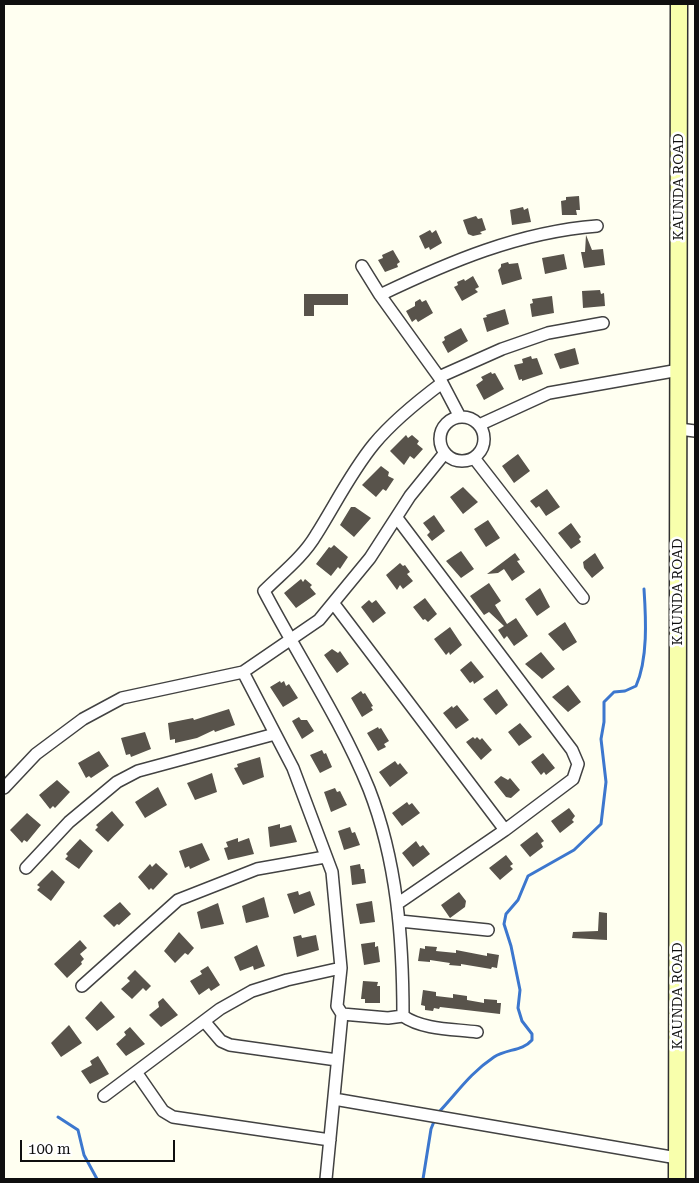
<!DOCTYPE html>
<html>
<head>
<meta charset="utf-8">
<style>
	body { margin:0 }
	#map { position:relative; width:699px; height:1183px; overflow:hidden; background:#fffff1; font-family:"Roboto Serif",serif }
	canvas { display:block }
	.frame { position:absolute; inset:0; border:5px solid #0f0f0f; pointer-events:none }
	.scale { position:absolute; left:20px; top:1140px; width:155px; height:22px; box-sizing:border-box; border:2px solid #0f0f0f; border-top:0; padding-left:6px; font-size:15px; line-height:18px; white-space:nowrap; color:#0f0f0f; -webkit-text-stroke:4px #fff; paint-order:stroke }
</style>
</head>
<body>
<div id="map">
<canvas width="699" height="1183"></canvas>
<div class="frame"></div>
<div class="scale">100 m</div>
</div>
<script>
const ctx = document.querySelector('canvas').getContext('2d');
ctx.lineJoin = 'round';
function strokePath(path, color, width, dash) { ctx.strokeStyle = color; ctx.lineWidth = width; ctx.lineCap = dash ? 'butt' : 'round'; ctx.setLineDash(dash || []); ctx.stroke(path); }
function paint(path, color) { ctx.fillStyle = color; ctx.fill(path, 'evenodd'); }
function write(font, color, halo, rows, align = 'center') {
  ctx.font = font + ' "Roboto Serif",serif'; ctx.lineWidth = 5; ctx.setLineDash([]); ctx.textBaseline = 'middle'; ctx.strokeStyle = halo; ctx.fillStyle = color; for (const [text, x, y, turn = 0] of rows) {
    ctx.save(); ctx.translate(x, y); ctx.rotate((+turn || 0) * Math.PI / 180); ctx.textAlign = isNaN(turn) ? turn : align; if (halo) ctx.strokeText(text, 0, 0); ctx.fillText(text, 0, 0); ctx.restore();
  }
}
const stream = new Path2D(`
	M438 1113C457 1093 470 1073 494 1057 506 1049 523 1051 532 1040V1034L522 1021 518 1008 520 990 511 946 504 924 506 914 518 900 528 876 574 850 601 824 606 782 601 739 604 722V702L614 692 625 691 636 686C648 659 646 619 644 589
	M58 1117 78 1130 84 1155 97 1179
	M423 1179 431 1129 435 1119`);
const building = new Path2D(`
	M579 196 580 210H576L577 215H562L561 201 566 200V197Z
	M523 207 524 210 528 208 531 222 512 225 510 210Z
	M476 216 478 219 482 218 486 230 480 232 482 234 473 236 468 234 463 220Z
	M430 230 432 233 436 230 442 243 430 250 429 247 425 249 419 236Z
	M586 235 592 250 603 249 605 265 584 268 581 252H585Z
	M393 250 400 262 397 264 398 267 385 272 378 260 383 258 382 255Z
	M564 254 567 269 545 274 542 258Z
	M508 262 509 264 518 263 522 279 502 285 498 270 501 267V264Z
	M473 276 479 287 475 289 478 292 462 301 454 287 458 285 457 282 464 279 465 281Z
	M600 290 601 294 604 293 605 306 583 308 582 291Z
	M304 294H348V305H314V316H304Z
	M552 296 554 313 532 317 530 304 533 303 532 299Z
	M420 299 422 302 426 300 433 313 418 322 416 319 412 322 406 311 415 306V302Z
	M505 309 509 324 487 332 483 318 487 317 486 315Z
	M461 328 468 341 448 353 442 342 445 340 444 337Z
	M575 348 579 364 560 369 554 354Z
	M531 356 532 359 537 358 543 374 522 381V379L519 380 514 365 523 363 522 359Z
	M491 372 492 374 495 373 504 389 484 400 476 385 483 380 481 377Z
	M406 435 408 438 412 435 419 441 417 444 423 449 414 459 410 456 404 465 390 451Z
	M518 454 530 471 514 483 502 466Z
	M381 466 389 472 388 476 394 479 386 491 383 489 376 497 362 485Z
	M463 487 478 502 463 514 450 497Z
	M547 489 560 507 546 516 539 506 536 508 530 501Z
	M351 507H355L371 518 354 537 340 525Z
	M434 515 445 531 432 541 427 535 430 532 423 523Z
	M488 520 500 538 486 547 474 529Z
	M571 523 581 537 579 539 581 542 571 549 558 533Z
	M334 545 348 557 340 569 338 567 331 576 316 564 329 547 331 548Z
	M461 551 474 569 461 578 446 561Z
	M515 553 520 560 517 561 525 572 512 581 504 569 498 573 487 574Z
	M595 553 604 568 592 578 584 568 583 562Z
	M400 563 403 566 405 565 410 572 407 574 413 581 403 589 400 585 397 590 386 575Z
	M301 579 303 582 305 579 312 585 310 587 316 594 296 608 284 593Z
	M489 583 501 601 495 605 507 624 516 618 528 636 514 646 507 636 504 639 498 630 504 626 489 612 484 615 470 596Z
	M540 588 550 607 537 616 525 599Z
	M425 598 437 614 428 622 425 619 423 620 413 607Z
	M369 600 372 603 376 600 386 613 373 623 361 607Z
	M565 622 577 642 563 651 548 634Z
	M450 627 462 645 450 655 449 652 446 655 434 639Z
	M332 649 338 653 340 651 349 664 337 673 324 655Z
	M541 652 555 669 542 679 525 664Z
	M471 661 484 677 474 684 473 681 470 683 460 670Z
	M280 681 281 683 284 681 286 686 289 684 298 698 283 707 270 687Z
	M568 685 581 702 568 712 552 697Z
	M497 689 508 705 496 715 483 699Z
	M361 691 363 694 365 693 373 706 371 707 373 710 362 717 351 698Z
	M457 705 469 720 456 729 443 713 452 706 453 708Z
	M229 709 235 725 215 732 214 730 197 738 175 743V739L170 740 168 723 193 718 194 720Z
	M299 717 301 720H307L314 731 302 739 292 721Z
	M520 723 532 737 519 746 508 732Z
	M378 727 379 729 381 728 389 741 384 744 386 747 378 751 367 733Z
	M145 732 151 749 131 757 130 754 126 755 121 738Z
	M473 737 475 739 477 737 480 740 482 738 492 750 481 760 466 742Z
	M322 750 324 754 326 753 332 767 320 773 310 755Z
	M99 751 109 766 91 778 89 776 86 778 78 763Z
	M543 753 555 768 546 775 544 772 541 775 531 762Z
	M260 757 264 777 243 785 234 768 238 767 237 764Z
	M395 761 398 765 400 763 408 773 390 787 379 772Z
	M212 773 217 792 195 800 187 783Z
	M501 776 508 780 510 778 520 790 511 798 506 797 494 782Z
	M57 780 70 792 55 808 53 806 50 809 39 795Z
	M158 787 167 805 145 818 135 802Z
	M335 788 337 792 340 791 347 805 331 812 324 792Z
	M407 802 409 805 412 803 420 813 402 826 392 813Z
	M569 808 575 816 572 820 574 822 560 833 551 821Z
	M112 811 124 825 108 842 95 830 98 827 96 825Z
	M27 813 41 825 27 842 24 840 22 843 10 830Z
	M280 824V828L291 825 297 842 270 847 268 827Z
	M350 827 352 833 355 832 360 845 344 850 338 831Z
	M537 832 544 841 541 843 543 847 530 857 520 845Z
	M238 838V842L249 838 254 854 228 860 224 848 228 847 226 842Z
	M80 839 93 851 79 869 65 859 68 856 66 854Z
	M416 841 420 847 423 845 430 854 413 867 402 853Z
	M202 843 210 860 190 869 189 866 185 868 179 851Z
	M506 855 513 864 510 866 513 869 500 880 489 868Z
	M156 863 168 874 153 890 151 888 149 890 138 877 150 864 152 867Z
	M360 864 361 869H364L366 883 352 885 350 866Z
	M52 870 65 882 51 901 37 890 40 887 37 885Z
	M298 891 299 895 310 891 315 905 294 914 287 894Z
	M459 892 466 901 465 907 450 918 441 905Z
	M264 897 269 917 246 923 242 906Z
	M372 901 375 922 360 924 356 904Z
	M120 902 131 914 119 925 117 924 114 927 103 916Z
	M218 903 224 924 201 929 197 912Z
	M599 912 607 913V940L572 938 573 932 598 931Z
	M179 932 194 948 188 955 185 953 175 963 164 951Z
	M301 935 302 938 316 935 319 950 297 957 293 937Z
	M80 940 87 948 80 954 84 959 81 962 82 964 67 978 54 964Z
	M375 942V947L378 946 380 962 364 965 361 944Z
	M257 945 265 966 254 970 253 966 240 971 234 957Z
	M425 946 437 947 436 951 456 953V950L487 956V953L499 955 497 968 492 967 491 969 461 964V966L449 965 450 963 430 960V962L418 961 420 948 425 949Z
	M208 966 220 985 211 991 209 988 199 995 190 981 202 974 200 971Z
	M135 970 151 986 146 991 143 988 132 999 121 989 130 981 127 978Z
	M363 981 378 982 377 986H380V1003H365V999H361Z
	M423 990 436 992V996L453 998V994L467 996V1000L484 1003V999L497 1000V1003H501L500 1014 440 1007 439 1009 434 1008 433 1011 425 1010V1006L421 1005Z
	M163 998 178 1015 161 1027 149 1015 159 1007 158 1002Z
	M101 1001 115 1017 97 1031 85 1018Z
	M69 1025 82 1043 61 1057 51 1043Z
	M130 1027 145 1044 126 1056 116 1044 126 1035 124 1032Z
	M98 1056 109 1074 90 1084 81 1071 92 1065 90 1061Z`);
const minor = new Path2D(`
	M362 266 380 295 439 377 460 417
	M380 295C449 262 519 232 597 226
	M439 377 502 349 548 333 603 323
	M442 383C418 401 393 421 374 444 351 472 335 505 316 535 303 557 282 573 264 591 298 656 341 720 369 789 397 861 403 939 403 1016 423 1030 454 1029 477 1032
	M440 439a22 22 0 1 1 44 0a22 22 0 1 1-44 0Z
	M479 425 549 393 679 370
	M679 429 695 431
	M474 458 583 598
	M397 518 572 750 578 764 573 779 505 830 397 904
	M334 604 505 830
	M243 672 293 768 332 872 341 968 337 1006 342 1014 388 1018 403 1016
	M4 788 36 754 83 719 122 698 243 672 319 620 370 558 410 496 444 454
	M26 868 69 822 117 782 138 771 275 734
	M400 921 488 930
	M82 986 178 900 257 869 325 857
	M204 1021 221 1041 230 1045 337 1060
	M136 1072 163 1111 173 1117 330 1140
	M104 1096 220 1009 252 991 287 980 341 968
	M334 1099 677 1158
	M326 1179 342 1014`);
const secondary = new Path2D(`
	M677 1179 679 4`);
const streetNames = [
	["KAUNDA ROAD",679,187,-90],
	["KAUNDA ROAD",678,592,-90],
	["KAUNDA ROAD",678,996,-90]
];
strokePath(stream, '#3c77ce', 3);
paint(building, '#58534b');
strokePath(minor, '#424242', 14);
strokePath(secondary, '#313131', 19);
strokePath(minor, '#fff', 11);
strokePath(secondary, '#f8ffac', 16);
write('14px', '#0f0f0f', '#fff', streetNames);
</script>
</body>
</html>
